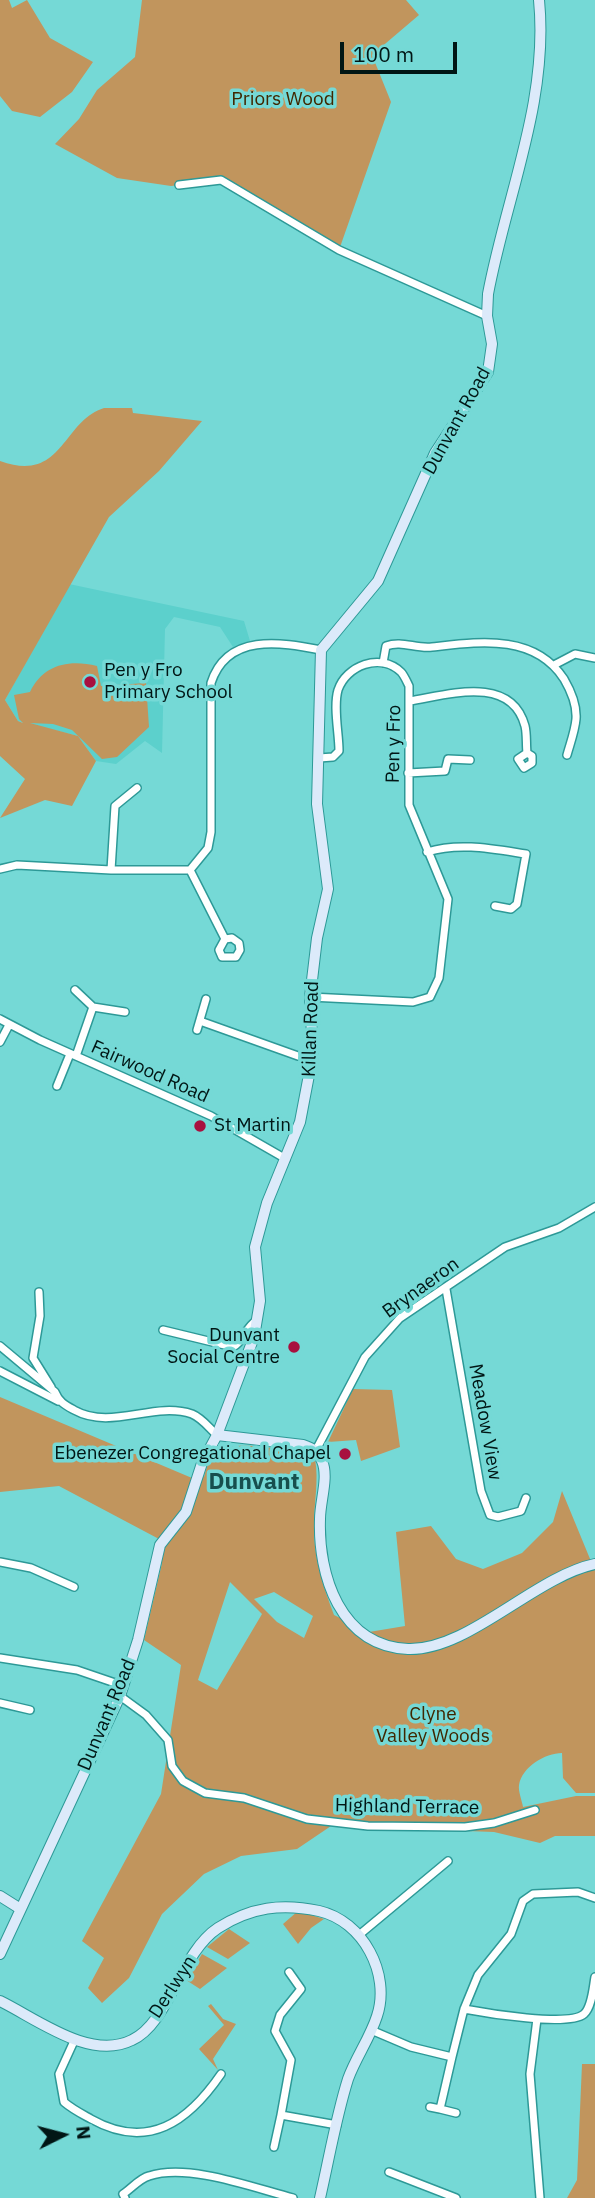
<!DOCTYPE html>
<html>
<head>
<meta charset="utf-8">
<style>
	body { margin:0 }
	#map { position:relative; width:595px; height:2198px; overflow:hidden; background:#75d9d6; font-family:"IBM Plex Sans",sans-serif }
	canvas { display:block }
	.north { position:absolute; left:28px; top:2100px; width:70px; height:70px; -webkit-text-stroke:5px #75d9d6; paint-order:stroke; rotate:84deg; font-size:19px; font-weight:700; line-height:28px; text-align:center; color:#011615 }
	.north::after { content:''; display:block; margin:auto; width:24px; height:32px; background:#011615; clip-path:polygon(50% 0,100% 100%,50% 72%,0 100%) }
	.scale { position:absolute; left:340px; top:42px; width:117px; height:32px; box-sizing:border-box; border:4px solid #011615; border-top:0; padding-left:9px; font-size:21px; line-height:24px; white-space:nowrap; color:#011615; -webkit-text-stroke:5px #75d9d6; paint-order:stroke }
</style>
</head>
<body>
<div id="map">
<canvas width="595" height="2198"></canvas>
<div class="north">N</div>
<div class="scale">100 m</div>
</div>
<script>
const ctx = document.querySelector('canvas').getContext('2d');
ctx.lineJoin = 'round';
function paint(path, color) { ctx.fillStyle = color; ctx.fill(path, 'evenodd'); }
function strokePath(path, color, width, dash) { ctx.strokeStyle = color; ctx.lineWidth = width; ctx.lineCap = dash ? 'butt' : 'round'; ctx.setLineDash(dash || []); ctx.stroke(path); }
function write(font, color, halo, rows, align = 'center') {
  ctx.font = font + ' "IBM Plex Sans",sans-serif'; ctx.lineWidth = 7; ctx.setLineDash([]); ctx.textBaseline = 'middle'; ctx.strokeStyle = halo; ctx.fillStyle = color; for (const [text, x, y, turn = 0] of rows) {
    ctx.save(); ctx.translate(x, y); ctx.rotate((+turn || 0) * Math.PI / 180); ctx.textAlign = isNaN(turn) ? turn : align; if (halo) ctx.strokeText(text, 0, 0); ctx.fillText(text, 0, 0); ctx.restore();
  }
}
const built = new Path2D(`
	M69 584 244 621 250 641 233 647 220 627 174 617 165 629 162 753 145 741 116 764 96 761 78 736 18 721 5 700Z`);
const green = new Path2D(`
	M0 0H9L12 8 27 0 50 38 93 62 72 92 40 117 12 111 0 96Z
	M142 0H406L419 15 372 55 391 102 339 250 221 180 171 186 117 178 55 144 79 119 97 90 135 57Z
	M104 408H132L133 413 202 421 159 471 109 517 5 700 18 721 23 723 19 719 14 695 30 692C43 665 68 659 97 666L101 686 146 683 149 727 117 757 102 759 72 730 53 724 30 723 78 736 96 761 72 806 45 800 0 818 25 779 0 756V461C63 484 62 421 104 408Z
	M353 1389 392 1390 400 1447 361 1461 356 1440 328 1442Z
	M0 1397 192 1478 204 1477C207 1466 210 1455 221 1449 238 1441 299 1449 315 1459 319 1480 314 1503 314 1525 313 1556 323 1586 334 1615L369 1632 405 1626 396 1532 431 1526 456 1559 483 1569 522 1553 553 1522 562 1491 595 1571V1793H576L563 1778 562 1753C545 1753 522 1767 519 1785 518 1791 522 1801 523 1807L576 1796H595V1836H555L540 1843 494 1832 331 1826 297 1849 241 1856 204 1874 162 1914 129 1978 102 2003 88 1988 104 1958 82 1941 161 1794 181 1665 144 1640 162 1563 159 1539 59 1486 0 1492ZM230 1582 262 1614 217 1690 198 1680ZM274 1592 313 1616 304 1638 277 1622 254 1599Z
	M298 1911 324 1919 311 1928 298 1944 283 1924Z
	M229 1929 250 1943 228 1959 207 1947Z
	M202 1954 227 1968 200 1989 186 1980Z
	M211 2004 223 2019 236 2024 213 2059 218 2070 199 2049 224 2025 208 2006Z
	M582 2064H595V2198H567L577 2180Z`);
const street = new Path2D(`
	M179 185 221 180 339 250 487 316
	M383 663 386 646C402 640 415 649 432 647 478 642 534 633 564 679 571 691 577 705 576 719 575 731 570 744 567 755
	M554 665 575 654 595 658
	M410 701C447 695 511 674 525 726 527 734 526 744 527 753L518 759 524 768 532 763V756L527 753
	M408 773 445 771 448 759 470 760
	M427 852C459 842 493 849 526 854L517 904 511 909 495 906
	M0 869 17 865 111 870H190L208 848 211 832V683C227 633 280 642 321 650
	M111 870 115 806 137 788
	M190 870 225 939 232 938 239 943 240 950 236 957H222L219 950 225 939
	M75 990 93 1007 125 1012
	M310 997 413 1002 430 997 439 978 448 899 409 805V686C407 682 404 675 401 672 380 652 346 666 338 690 333 707 339 733 339 751L333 757 319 758
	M0 1019 40 1040 211 1116 286 1159
	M200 1021 298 1056 313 1054
	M197 1030 206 999
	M0 1042 9 1025
	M76 1056 93 1007
	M57 1086 70 1054
	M446 1289 481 1491 490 1515 498 1517 521 1511 526 1498
	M39 1292 40 1316 33 1358 51 1387
	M163 1330 233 1347C244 1341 245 1328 256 1321
	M0 1346 55 1392C59 1402 65 1405 74 1410 112 1431 153 1401 192 1414 202 1418 209 1428 217 1435
	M0 1371 58 1401
	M316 1450 365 1357 400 1318 505 1247 559 1228 595 1207
	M0 1562 31 1568 74 1587
	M0 1658 77 1670 124 1686
	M120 1696 146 1715 168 1740 172 1766 183 1781 205 1793 244 1798 307 1819 368 1826 465 1827 494 1823 535 1810
	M0 1703 30 1710
	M359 1935 448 1861
	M289 1972 301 1989 280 2015 275 2031 291 2060 281 2115 337 2125
	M464 2009C485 2013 569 2027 584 2014 592 2007 593 1988 595 1977
	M537 2019 530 2074 540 2198
	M371 2030 411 2047 452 2057 440 2109 456 2113
	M75 2039 59 2074 64 2102C72 2109 82 2114 91 2119 148 2151 188 2122 221 2074
	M452 2057 464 2009 478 1975 511 1934 523 1901 533 1894 578 1892 595 1898
	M430 2107 440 2109
	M274 2147 281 2115
	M389 2172 456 2198
	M125 2198 123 2194C131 2189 140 2178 149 2176 189 2163 254 2188 293 2198`);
const secondary = new Path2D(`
	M217 1435 303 1445C312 1448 318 1451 322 1461 329 1477 320 1501 320 1519 318 1575 340 1646 408 1649 468 1651 534 1577 595 1564
	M0 1896 19 1908
	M0 1954 120 1696 138 1640 160 1545 186 1512 202 1463 217 1435 254 1337 260 1301 255 1247 267 1203 300 1122 313 1054 310 997 317 938 328 889 317 804 321 650 378 581 435 453 488 372 492 344 487 316 488 294C506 197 549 101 539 0
	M0 2001C37 2019 90 2061 132 2040 169 2023 180 1953 218 1928 251 1907 282 1903 319 1911 363 1921 391 1974 377 2016 370 2038 356 2057 348 2079 336 2117 329 2159 320 2198`);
const markers = [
	[90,682,7,"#a8103f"],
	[200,1126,7,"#a8103f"],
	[294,1347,7,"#a8103f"],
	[345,1454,7,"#a8103f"]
];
const parkNames = [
	["Priors Wood",283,100],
	["Clyne",433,1715],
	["Valley Woods",433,1737]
];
const streetNames = [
	["Dunvant Road",457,421,-61],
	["Pen y Fro",394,744,-89],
	["Killan Road",311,1029,-88],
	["Fairwood Road",150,1072,24],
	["Brynaeron",421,1288,-36],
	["Meadow View",485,1422,80],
	["Dunvant Road",107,1715,-67],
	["Highland Terrace",407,1807,1],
	["Derlwyn",173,1987,-57]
];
const poiNames = [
	["Pen y Fro",104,671],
	["Primary School",104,693],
	["St Martin",214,1126],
	["Dunvant",280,1336,"right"],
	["Social Centre",280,1358,"right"],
	["Ebenezer Congregational Chapel",331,1454,"right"]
];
const quarterNames = [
	["Dunvant",254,1482]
];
paint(built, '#5cd0cc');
paint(green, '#c1955d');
strokePath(street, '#2d9997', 10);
strokePath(secondary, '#2d9997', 12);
strokePath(street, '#fff', 7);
strokePath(secondary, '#dceafa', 10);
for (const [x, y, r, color] of markers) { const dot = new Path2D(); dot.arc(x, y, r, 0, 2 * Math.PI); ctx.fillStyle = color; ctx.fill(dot); strokePath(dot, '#75d9d6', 2.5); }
write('19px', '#402701', '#75d9d6', parkNames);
write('19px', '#011615', '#75d9d6', streetNames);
write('19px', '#011615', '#75d9d6', poiNames, 'left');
write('bold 23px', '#174f4e', '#75d9d6', quarterNames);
</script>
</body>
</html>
